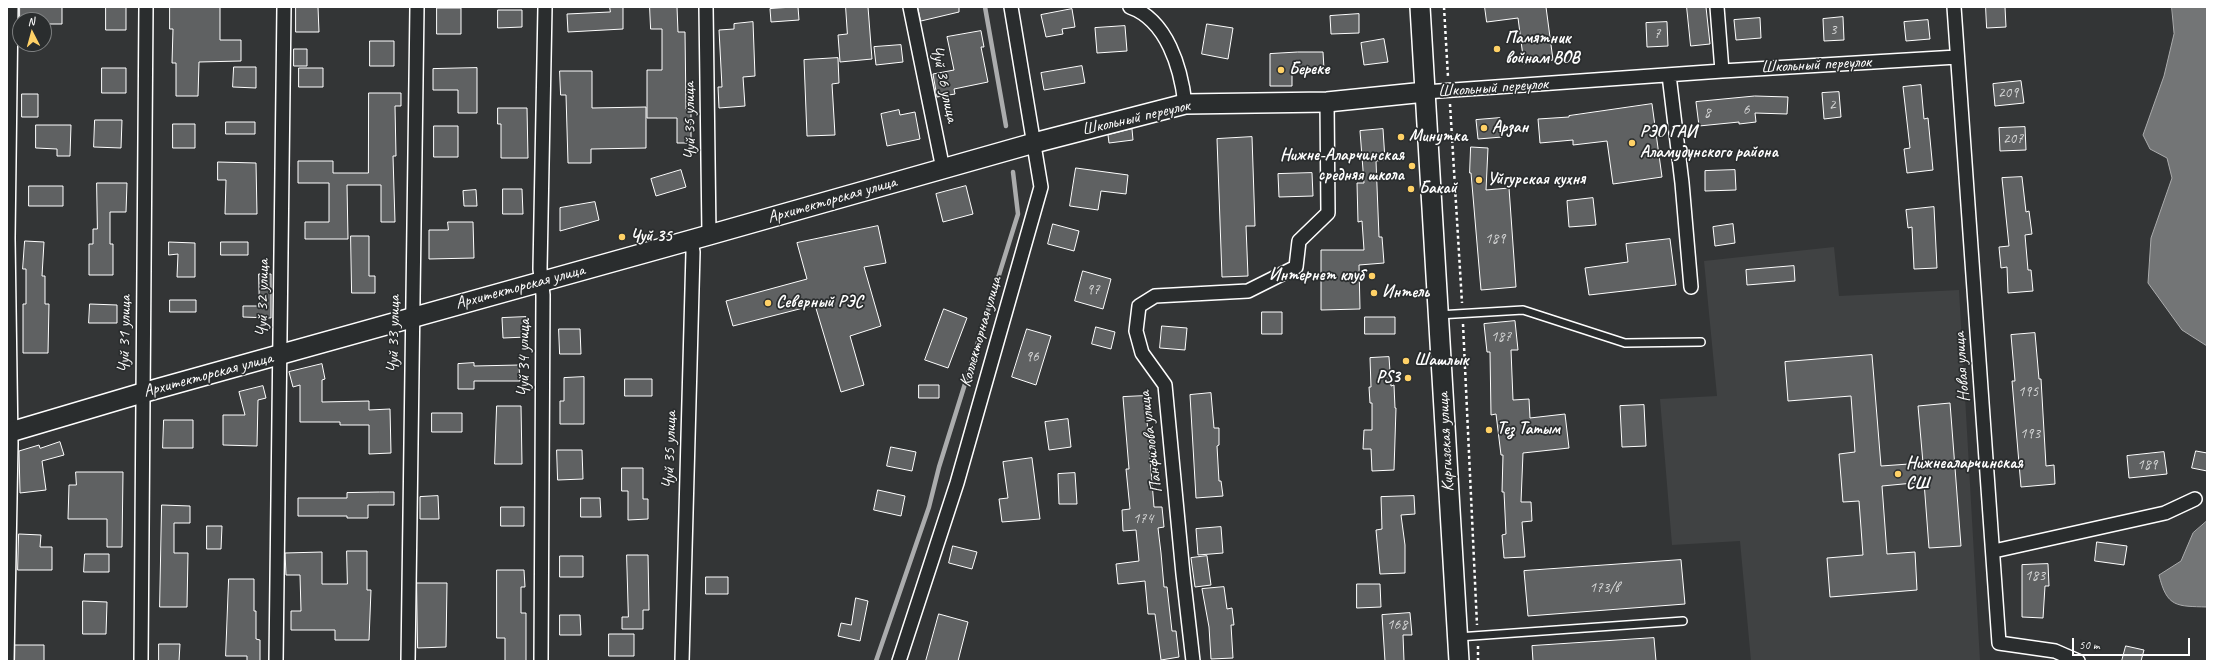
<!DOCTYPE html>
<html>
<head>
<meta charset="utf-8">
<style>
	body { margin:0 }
	#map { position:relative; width:2214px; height:668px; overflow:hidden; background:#333536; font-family:Caveat,sans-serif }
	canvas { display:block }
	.frame { position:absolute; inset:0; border:8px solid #fff; pointer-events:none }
	.north { position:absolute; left:12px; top:12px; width:40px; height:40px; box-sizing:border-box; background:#2a2d2e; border:1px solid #7f8182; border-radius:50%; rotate:354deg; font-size:11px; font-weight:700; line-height:16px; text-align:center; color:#fff }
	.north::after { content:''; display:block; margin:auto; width:14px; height:18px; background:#ffd166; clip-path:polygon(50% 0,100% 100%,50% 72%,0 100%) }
	.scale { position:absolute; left:2072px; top:638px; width:118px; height:18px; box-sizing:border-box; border:2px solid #fff; border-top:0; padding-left:5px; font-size:12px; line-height:14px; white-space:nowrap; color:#fff; -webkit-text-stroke:3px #2a2d2e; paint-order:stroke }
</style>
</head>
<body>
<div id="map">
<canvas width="2214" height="668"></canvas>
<div class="frame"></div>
<div class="north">N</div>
<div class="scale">50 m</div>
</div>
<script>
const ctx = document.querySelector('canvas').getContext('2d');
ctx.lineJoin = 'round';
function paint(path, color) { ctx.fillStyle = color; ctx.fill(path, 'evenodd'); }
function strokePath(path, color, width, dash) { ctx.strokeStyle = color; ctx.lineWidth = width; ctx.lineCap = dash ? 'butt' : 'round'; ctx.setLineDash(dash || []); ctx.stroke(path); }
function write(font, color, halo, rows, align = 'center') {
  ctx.font = font + ' Caveat,sans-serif'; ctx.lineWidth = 3.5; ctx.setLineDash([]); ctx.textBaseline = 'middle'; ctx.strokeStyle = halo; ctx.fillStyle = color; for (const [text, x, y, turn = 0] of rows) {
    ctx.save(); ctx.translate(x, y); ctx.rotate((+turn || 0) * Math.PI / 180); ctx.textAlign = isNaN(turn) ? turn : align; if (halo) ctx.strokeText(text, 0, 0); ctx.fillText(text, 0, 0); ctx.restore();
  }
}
const built = new Path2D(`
	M1834 247 1839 296 1959 290 1980 661H1751L1740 541 1672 545 1660 399 1717 396 1704 261Z`);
const water = new Path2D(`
	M2172 7H2207V346L2182 330 2148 283 2151 238 2172 178 2167 158 2150 149 2143 135 2164 76 2174 34Z
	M2207 521V607C2177 606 2167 608 2159 575L2181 561 2193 533Z`);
const stream = new Path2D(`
	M985 7 1006 126
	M876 661 929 507 939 467 1018 214 1013 172`);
const building = new Path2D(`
	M20 7H62V24H44V20H20Z
	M106 7H126V30H106Z
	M170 7H220V40H241V61L199 62 198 96H176V63H172L173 29H170Z
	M296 7H318L319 32H296Z
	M610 7H623V29L568 32 567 14 610 12Z
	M650 7H677L678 32H685L686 109H691V143H677V118H647V70H662V29H651Z
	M798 7 799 20 771 22 770 9Z
	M846 7H868L872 59 840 62 838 35 847 34Z
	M918 7H959V12L921 21Z
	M1485 7H1546L1553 60 1524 64 1518 18 1487 22Z
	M1687 7H1706L1710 44 1691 46Z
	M1986 7H2005L2006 27 1987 28Z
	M437 8H461V34H437Z
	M1072 9 1075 27 1062 29 1063 34 1046 37 1041 15Z
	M498 10H522V27L498 28Z
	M1359 14V33L1331 34 1330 16Z
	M1843 17 1844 40 1824 41 1823 19Z
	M1760 18 1761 38 1736 40 1734 20Z
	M1928 20 1930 39 1906 41 1904 22Z
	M753 22 755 76 743 77 745 106 719 108 718 87H722L719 30 734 29V24Z
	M1667 22 1668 46 1647 47 1646 23Z
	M1207 24 1233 28 1228 59 1202 54Z
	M1125 26 1127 51 1097 53 1095 28Z
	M981 31 984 47H981L988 82 954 89 955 94 937 97 933 74 954 70 947 37Z
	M1384 39 1388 62 1364 65 1361 43Z
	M370 41H394V66H370Z
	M901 45 903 62 876 65 874 47Z
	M294 49H307V66H294Z
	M1298 52H1323L1324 69 1292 70V86H1270V54Z
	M838 58 839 83 832 84 835 135 807 136 804 60Z
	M1082 66 1085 83 1044 90 1041 73Z
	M234 67H256V88L233 87Z
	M102 68H126V93H102Z
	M299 68H323V87H299Z
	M477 68V113H458V90H433V69Z
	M560 71H592V108L646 107V148L591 149V163H568L566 95H561Z
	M2021 81 2024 103 1995 106 1993 84Z
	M1921 85 1924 119 1928 118 1933 170 1907 173 1904 149 1910 148 1903 87Z
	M1839 92 1841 117 1824 119 1822 93Z
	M369 93H401V106H395L396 156H393L395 222H381V185H347L348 239H305V222H329V183H298V161H333V173H368Z
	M22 94H38V117H22Z
	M1755 96 1788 97 1787 114 1755 113 1756 122 1739 124V122L1699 126 1696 102Z
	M1652 104 1662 177 1613 184 1607 141 1573 145V140L1540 143 1538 119 1569 117V116Z
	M498 108H527L528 158H501V124H498Z
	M899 110 900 115 915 112 920 139 887 146 881 114Z
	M1500 118 1502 137 1478 139 1476 120Z
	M95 120H122L121 148 94 147Z
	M226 122H255V134H226Z
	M173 124H195V148H173Z
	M36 125H71L70 156H57V149L36 148Z
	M434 126H458V157H434Z
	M2025 127 2026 150 2000 151 1999 128Z
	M1132 129 1133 140 1109 143 1108 135Z
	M1383 129 1385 160 1376 161 1379 237H1382L1384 263 1359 265 1360 309 1321 310V250H1364L1362 221 1358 222 1357 183H1364L1360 131Z
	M1252 137 1255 226H1246L1248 276 1222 277 1217 139Z
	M1471 147 1488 148 1486 190 1509 188 1516 287 1481 290 1471 173H1470Z
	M218 162 256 163 257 214H225L226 180H218Z
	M1076 168 1128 175 1126 194 1101 191 1098 210 1070 206Z
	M681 170 686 187 656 196 651 179Z
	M1735 170 1736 190 1705 191V171Z
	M1312 173 1313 196 1279 197 1278 174Z
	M2022 177 2026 212 2029 211 2032 234 2025 235 2028 270H2031L2033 291 2008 293 2007 267 2001 268 1999 247 2009 246 2002 178Z
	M97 183H127L126 212H110V244H113V275H89V244H93V229H97Z
	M29 186H63V206H29Z
	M966 186 973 214 943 222 936 194Z
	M503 189H522L523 214H503Z
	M476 190 477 206H464L463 191Z
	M1593 198 1596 225 1569 227 1567 201Z
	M595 202 599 220 560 231V208Z
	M1934 207 1937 268 1914 269 1912 227 1908 228 1906 210Z
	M448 222H473L474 258 429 259V230H448Z
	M1053 224 1079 231 1074 251 1048 244Z
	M1733 224 1735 243 1715 246 1713 227Z
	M878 226 886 263 864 267 881 326 850 336 864 385 841 392 815 305 733 326 726 301 807 279 797 243Z
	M351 236H369V276H375V293H352Z
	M1670 239 1676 285 1589 295 1585 268 1628 262 1626 244Z
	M25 241 44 242 42 276H45V304H49L48 353H23V304H26V269H23Z
	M169 242 195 243V277H177L178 254 169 255Z
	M221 242H248V255H221Z
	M1794 266 1795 281 1747 285 1746 270Z
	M1083 271 1111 279 1103 309 1075 301Z
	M259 274H271V318L243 317V306H259Z
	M170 300H196V312H170Z
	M90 304 117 305V323H89Z
	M944 309 967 318 948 368 925 360Z
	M1262 312H1282V334H1262Z
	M526 317 527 337 503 338 502 318Z
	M1365 317H1395V334H1365Z
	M1515 321 1518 350H1511L1513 400 1529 399 1530 418 1565 414 1569 448 1523 453 1521 502H1531L1532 521 1522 522 1525 557 1504 558 1502 535 1506 534 1504 492H1502L1503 455H1501L1496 414 1491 415 1490 352H1487L1484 324Z
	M1162 326 1187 328 1185 350 1160 348Z
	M1096 327 1115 332 1111 349 1092 344Z
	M559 329H580L581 354H560Z
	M1027 329 1051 336 1036 385 1012 377Z
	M2035 333 2039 379H2041L2046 466 2054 465 2055 484 2021 487 2012 381H2015L2011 335Z
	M1872 355 1881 466 1923 463 1918 406 1950 403 1961 546 1929 548 1924 482 1882 486 1887 554 1915 552 1917 590 1830 597 1827 558 1863 555 1859 501 1843 502 1839 454 1855 452 1851 396 1788 401 1785 362Z
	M1389 357 1391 386 1394 385 1395 408H1396L1394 470 1372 471 1371 449H1363L1364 430H1372V403H1370L1369 387H1371L1370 358Z
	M474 363V366L519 365 520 381H474V389H458V364Z
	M322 364 325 379 322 380V402L369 401V410L390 409 391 453 369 454V425H340V422H300V385L293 387 289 372Z
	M584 377V424H560V401H564V378Z
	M625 379H652V396H625Z
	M919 385H939V398H919Z
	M263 386 266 398 258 400 257 446 223 445V415H245L239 392Z
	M1211 393 1214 428H1219V445L1217 446 1219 481H1221L1223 496 1196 498 1190 395Z
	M1145 396 1154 507H1162L1164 527 1158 528 1161 553 1164 587H1167L1172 631H1176L1179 657 1161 660 1155 614H1148L1145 581 1118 584 1116 564 1139 561 1136 530 1123 531 1122 510 1130 509 1126 469H1129L1123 397Z
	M1644 405 1646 446 1622 447 1620 406Z
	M497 406H521L522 464H495Z
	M432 413H462V432H432Z
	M1068 419 1071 447 1049 450 1045 422Z
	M164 420H193V448H163Z
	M60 442 64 455 42 461 46 490 20 493 19 451 39 445 40 448Z
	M891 447 916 452 912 471 887 466Z
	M557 450H582L583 479 558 480Z
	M2196 451 2207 453V471L2192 468Z
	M2164 452 2167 474 2129 478 2127 456Z
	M1032 458 1040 519 1002 522 999 499 1008 498 1003 462Z
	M622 468H643V499H648V519L628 520V491H622Z
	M76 472H123L122 547H107V519H68L69 485H76Z
	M1075 473 1077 504H1059L1058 474Z
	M878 490 905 496 901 516 874 510Z
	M380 492H394V505H368V518H347V516H298V498H347V493Z
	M438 496 439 519H420V497Z
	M1414 496 1415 514 1401 515 1405 545V573L1380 574 1376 530 1382 529 1381 497Z
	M581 498H600L601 517H581Z
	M162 505 190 506V523H174V553H188L187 607H160Z
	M501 507H524V526H501Z
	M207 526H222L221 549H207Z
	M1221 527 1223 553 1198 555 1196 529Z
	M19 534 41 535 40 547H52V570H18Z
	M2097 542 2127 546 2124 565 2095 561Z
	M953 546 977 552 972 569 949 563Z
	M347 551H367V590H371L369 640H335V630H291V611H301L300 575H286L285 553 322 552V584H347Z
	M85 554H109V572H84Z
	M627 555H648L649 610H643V629H622V617H628Z
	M560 556H583V577H560Z
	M1207 556 1211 585 1195 587 1191 558Z
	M1681 560 1685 604 1528 616 1524 571Z
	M2048 564 2049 586H2045L2043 618 2022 617V565Z
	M497 570H524L525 587H521V613H526V661H505V638H497Z
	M706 577H728V594H706Z
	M229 579H254V611H256V639L260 640V661H247V656H226Z
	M417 583H447L446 647 418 648Z
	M1357 584H1380L1381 607 1357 608Z
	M1224 587 1227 609 1232 608 1234 625H1231L1233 658 1211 659 1209 627 1202 589Z
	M856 598 868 601 860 641 838 636 841 623 851 625Z
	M83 601 107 602 106 634H83Z
	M1410 613 1412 635H1403L1404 661H1385L1382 615Z
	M939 614 968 622 958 661H926Z
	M560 615H580L581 635H560Z
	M609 634H634V656H609Z
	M1654 638 1656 661H1533L1532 646Z
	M159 644H180L179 661H159Z
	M15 645H44V661H15Z
	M2126 646 2144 650 2141 661H2122Z`);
const path = new Path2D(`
	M1444 7 1448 77
	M1450 104 1462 303
	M1463 324 1477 625
	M1478 646V661`);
const lane = new Path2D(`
	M1438 315 1523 310 1625 343 1701 342
	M1458 637 1683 621`);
const street = new Path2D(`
	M706 7 709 235
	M910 7 943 169
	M1130 7C1167 20 1181 68 1185 104
	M1717 7 1722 71
	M1954 7 1999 643 2055 651 2078 661
	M1669 75 1682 183 1691 287
	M1425 92 1722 71 1957 57
	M1994 551 2165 513 2195 499
	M7 661 11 444 8 238 11 7
	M141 661 146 7
	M276 661 284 7
	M408 661 417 7
	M541 661 543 295 540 269 545 7
	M682 661 693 252 691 240
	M899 661 957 483 1041 187 1011 7
	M1193 661 1183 574 1165 385 1142 353 1136 331 1139 306 1155 296 1248 291 1296 267 1299 241 1328 213 1327 102`);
const secondary = new Path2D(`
	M1420 7 1459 661
	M7 433 142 393 709 235 1034 143 1185 104 1327 102 1425 92`);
const markers = [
	[1497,49,4,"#ffd166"],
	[1281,70,4,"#ffd166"],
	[1484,128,4,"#ffd166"],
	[1401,137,4,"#ffd166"],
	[1632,143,4,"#ffd166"],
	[1412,166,4,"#ffd166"],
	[1479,180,4,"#ffd166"],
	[1411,189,4,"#ffd166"],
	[622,237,4,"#ffd166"],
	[1372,276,4,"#ffd166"],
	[1374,293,4,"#ffd166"],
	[768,303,4,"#ffd166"],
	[1406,361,4,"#ffd166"],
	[1408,378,4,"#ffd166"],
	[1489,430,4,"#ffd166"],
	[1898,474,4,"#ffd166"]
];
const numberNames = [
	["3",1833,30],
	["7",1657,34],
	["209",2008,93],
	["2",1832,105],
	["6",1746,110],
	["8",1707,113],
	["207",2013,139],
	["189",1495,239],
	["97",1093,290],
	["187",1501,337],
	["96",1032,357],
	["195",2028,392],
	["193",2030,434],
	["189",2147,465],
	["174",1143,519],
	["183",2035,576],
	["173/в",1604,588],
	["168",1397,625]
];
const poiNames = [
	["Памятник",1505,39],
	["войнам ВОВ",1505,59],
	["Береке",1289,70],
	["Арзан",1492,128],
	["РЭО ГАИ",1640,133],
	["Аламудунского района",1640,153],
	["Минутка",1409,137],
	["Нижне-Аларчинская",1404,156,"right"],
	["средняя школа",1404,176,"right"],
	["Уйгурская кухня",1487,180],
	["Бакай",1419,189],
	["Чуй 35",630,237],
	["Интернет клуб",1364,276,"right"],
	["Интель",1382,293],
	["Северный РЭС",776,303],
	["Шашлык",1414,361],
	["PS3",1400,378,"right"],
	["Тез Татым",1497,430],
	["Нижнеаларчинская",1906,464],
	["СШ",1906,484]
];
const streetNames = [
	["Школьный переулок",1816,65,-3],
	["Чуй 36 улица",944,84,78],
	["Школьный переулок",1493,88,-4],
	["Школьный переулок",1136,118,-13],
	["Чуй 35 улица",690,121,-91],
	["Архитекторская улица",832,200,-16],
	["Архитекторская улица",520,287,-15],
	["Чуй 32 улица",263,298,-89],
	["Коллекторная улица",981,332,-74],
	["Чуй 31 улица",125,334,-89],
	["Чуй 33 улица",394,334,-89],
	["Чуй 34 улица",525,358,-90],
	["Новая улица",1962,367,-94],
	["Архитекторская улица",208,375,-15],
	["Панфилова улица",1151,442,-97],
	["Киргизская улица",1446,442,-93],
	["Чуй 35 улица",670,450,-88]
];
paint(built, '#404243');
paint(water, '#737576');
strokePath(water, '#abacad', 1);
strokePath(stream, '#abacad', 4.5);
paint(building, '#5f6162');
strokePath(building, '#fff', 1);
strokePath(lane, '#fff', 10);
strokePath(street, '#fff', 16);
strokePath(secondary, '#fff', 22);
strokePath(path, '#fff', 2.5, [3, 3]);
strokePath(lane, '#2a2d2e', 7);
strokePath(street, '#2a2d2e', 13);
strokePath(secondary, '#2a2d2e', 19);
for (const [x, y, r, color] of markers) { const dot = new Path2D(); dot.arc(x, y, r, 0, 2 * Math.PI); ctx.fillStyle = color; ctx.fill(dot); strokePath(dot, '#2a2d2e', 1.5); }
write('15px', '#d7d8d8', null, numberNames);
write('bold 17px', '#fff', '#2a2d2e', poiNames, 'left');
write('17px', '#fff', '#2a2d2e', streetNames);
</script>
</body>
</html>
